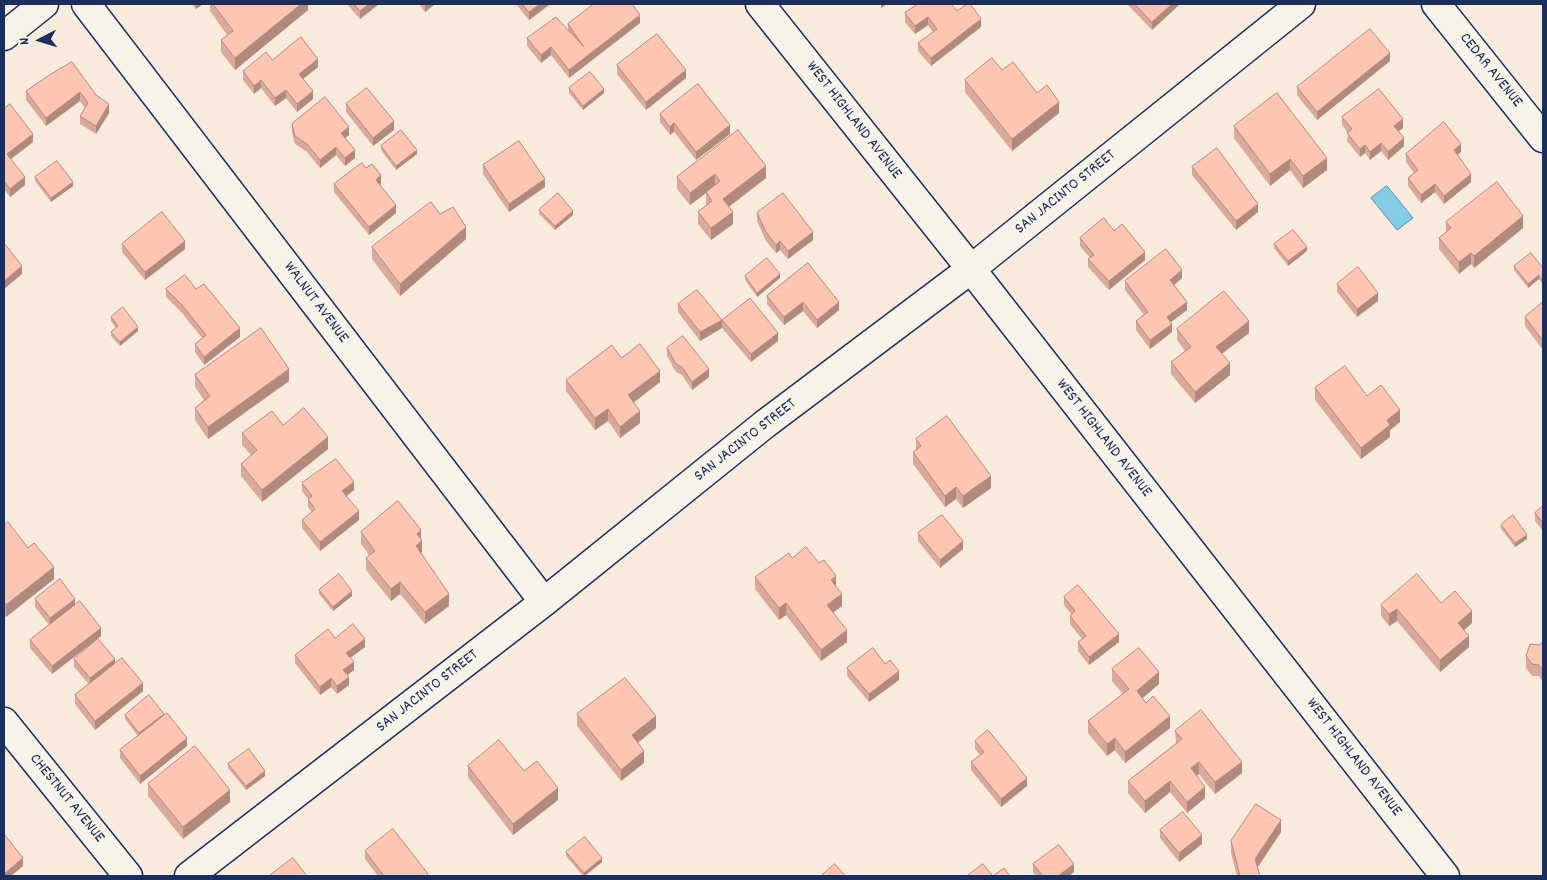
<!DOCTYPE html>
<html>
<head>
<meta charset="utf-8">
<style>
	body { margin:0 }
	#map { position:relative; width:1547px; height:880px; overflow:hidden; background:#f8eadd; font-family:Dekko,sans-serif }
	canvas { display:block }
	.frame { position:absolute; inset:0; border:5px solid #1b2f5e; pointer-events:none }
	.north { position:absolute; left:15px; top:15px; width:50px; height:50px; -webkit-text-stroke:4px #f7f3e8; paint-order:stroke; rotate:265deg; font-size:14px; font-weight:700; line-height:20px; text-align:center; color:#1b2f5e }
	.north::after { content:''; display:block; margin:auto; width:18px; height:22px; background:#1b2f5e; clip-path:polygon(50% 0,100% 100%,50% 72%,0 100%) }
</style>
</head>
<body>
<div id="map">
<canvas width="1547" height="880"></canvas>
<div class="frame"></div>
<div class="north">N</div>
</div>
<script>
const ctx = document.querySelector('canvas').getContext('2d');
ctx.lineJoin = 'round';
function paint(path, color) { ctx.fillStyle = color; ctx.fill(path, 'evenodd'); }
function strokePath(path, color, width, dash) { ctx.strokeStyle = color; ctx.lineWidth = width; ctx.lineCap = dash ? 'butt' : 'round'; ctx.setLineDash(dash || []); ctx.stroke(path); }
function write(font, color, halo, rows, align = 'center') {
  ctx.font = font + ' Dekko,sans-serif'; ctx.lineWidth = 5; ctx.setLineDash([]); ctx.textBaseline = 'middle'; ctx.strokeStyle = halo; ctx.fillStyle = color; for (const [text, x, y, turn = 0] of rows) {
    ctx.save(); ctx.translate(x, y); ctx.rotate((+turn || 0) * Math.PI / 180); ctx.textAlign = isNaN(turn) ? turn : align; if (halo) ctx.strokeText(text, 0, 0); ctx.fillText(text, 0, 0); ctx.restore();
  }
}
const water = new Path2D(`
	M1387 186 1413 218 1397 230 1371 198Z`);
const street = new Path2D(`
	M86 4 544 602
	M1436 4 1543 138
	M4 36 44 4
	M4 722 128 876
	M189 876 544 602 765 424 971 269 1301 4`);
const secondary = new Path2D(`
	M760 4 971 269 1445 876`);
const wall = new Path2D(`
	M192 4H203L196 9Z
	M210 4H308V10L235 70 221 52V40L227 35 210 11Z
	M347 4H379L360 19Z
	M419 4H435L425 12Z
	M516 4H549V5L529 20Z
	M1127 4H1180L1152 30Z
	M957 11 981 27 931 66 918 51V43L933 32 928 25 915 34 905 22V13Z
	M640 23 569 78 551 55 541 63 527 46V38L568 29V24Z
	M272 60 318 67 303 79 313 99 297 112 286 98 275 106 261 88 254 94 243 80V71Z
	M1390 61 1317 120 1297 95V87Z
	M617 65 686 78 646 110 617 74Z
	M1002 70 1037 93 1059 113 1012 151 965 92V80Z
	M51 74 96 95 109 113 96 134 80 124V116L85 108 80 101 46 126 26 100V91Z
	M569 88 604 93 583 110 569 93Z
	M346 104 394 130 373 146 346 112Z
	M4 109 33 142 11 159 25 185 10 197 4 189Z
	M660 114 730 134 696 160 674 132 670 135 660 122Z
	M1342 117 1403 128 1398 131 1404 146 1388 160 1381 151 1370 160 1365 153 1360 157 1347 141 1348 133 1342 125Z
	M292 124 349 135 345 138 355 158 345 166 336 155 320 168 307 152 295 144 292 132Z
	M1234 126 1327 170 1303 188 1290 170 1270 186 1234 138Z
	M738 130 766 178 729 207 733 224 711 240 698 224V212L706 205V193L690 205 677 189V177Z
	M381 146 417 154 396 170 381 150Z
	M1461 152 1457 155 1471 182 1444 204 1435 192 1421 203 1408 186V178L1414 173 1406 162V154Z
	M483 165 545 187 509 212 483 174Z
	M1192 167 1258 212 1236 230 1192 175Z
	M366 168 381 184 380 185 396 213 369 235 334 192V184Z
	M35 177 73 186 51 202 35 181Z
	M539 210 573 215 555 230 539 214Z
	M757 213 813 240 788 259 780 250 776 253 766 241 757 221Z
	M440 214 466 239 400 296 372 259V247Z
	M1446 222 1523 228 1474 268 1471 264 1459 274 1439 249V238L1446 232Z
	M1114 231 1145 260 1109 290 1088 267V259L1090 258 1080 246V238Z
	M122 244 185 249 145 280 122 252Z
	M1274 244 1307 251 1288 266 1274 248Z
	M808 263 839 310 817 328 803 311 784 325 767 304V296Z
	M1514 266 1543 268V285L1539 279 1528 288 1514 270Z
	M745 276 780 278 757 297 745 280Z
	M1182 278 1174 285 1187 310 1171 322 1172 332 1150 349 1136 330V321L1144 315 1125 290V281Z
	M1337 284 1378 301 1357 317 1337 292Z
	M166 289H196L240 337 204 365 195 352V344L202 338 182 313 166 297Z
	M1543 302V350L1525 326V317Z
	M678 304 722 320 778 341 751 362 722 328 700 341 678 312Z
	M111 317 138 331 120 346 111 336V332L116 328 111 321Z
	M1177 329 1249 333 1222 354 1230 375 1195 403 1171 374V362L1185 351 1177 340Z
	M667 348 709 377 692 390 682 375 676 372 667 356Z
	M621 358 660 382 633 402 640 423 620 438 608 421 595 430 566 391V380Z
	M195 375 289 381 208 439 195 420V408L204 400 195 387Z
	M1315 388 1367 396 1400 422 1390 430V437L1361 459 1315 400Z
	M283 425 328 449 262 502 241 476V464L251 455 242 445V433Z
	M916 439 991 488 963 508 956 499 945 507 913 464V452L916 450Z
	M302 483 354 490 347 496 359 520 320 551 302 528V520L312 512 308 507V499L302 491Z
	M1543 506V531L1535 521V513Z
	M1501 525 1527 539 1515 547 1501 529Z
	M4 526 54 579 6 617 4 614Z
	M361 532 421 539 422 552 421 553 449 606 425 624 400 594 391 601 366 570V558L370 556 361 544Z
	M918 533 963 549 940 568 918 541Z
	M792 558 836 586 842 606 833 613 847 642 821 661 786 615 779 620 755 589V577Z
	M319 590 352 596 333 611 319 594Z
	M1064 597 1119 642 1089 665 1078 651V642L1082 639 1070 624V616L1071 614 1064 605Z
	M35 599 75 605 101 636 52 674 30 648V640L49 625 35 607Z
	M1441 603 1472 623 1464 630 1469 647 1440 672 1397 621 1389 626 1381 616V605Z
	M335 638 365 647 350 658 354 670 347 675 349 685 337 694 331 687 320 695 295 663V655Z
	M1543 642V682L1539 676H1532L1526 668V656Z
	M74 659 115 663 143 691 95 730 75 704V695L89 684 74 667Z
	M885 664 899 680 869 702 847 676V668Z
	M1112 669 1159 684 1142 698 1170 728 1125 763 1115 750 1107 756 1088 733V721L1123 694 1112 681Z
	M577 714 656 728 638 743 644 763 621 781 577 726Z
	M125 715H164L187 746 140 784 120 758V750L138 736 125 719Z
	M1175 731 1242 773 1215 794 1199 774 1197 776 1205 798 1187 813 1170 792 1145 813 1128 793V781L1176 743Z
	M975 741 1027 786 1001 807 971 770V762L980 755 975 749Z
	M228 764 265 776 246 790 228 768Z
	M468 766 524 771 558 800 513 835 468 777Z
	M148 784 230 802 183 839 148 796Z
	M1160 830 1202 844 1179 862 1160 838Z
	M1281 832 1258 867 1260 876H1237L1231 853V841Z
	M365 851 428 876H378L365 859Z
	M566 852 602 862 585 876H583L566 856Z
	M1033 864 1074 872 1069 876H1036L1033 872Z`);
const shadedWall = new Path2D(`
	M196 4H203L196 9Z
	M301 4H308V10L235 70V58Z
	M369 4H379L360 19V11Z
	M425 4H435L425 12Z
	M540 4H549V5L529 20V12Z
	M881 4H887L881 8Z
	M1172 4H1180L1152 30V22Z
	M640 15V23L569 78V70Z
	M928 17V25L915 34V26Z
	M981 19V27L931 66V58Z
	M551 47V55L541 63V55Z
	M1390 53V61L1317 120V112Z
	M318 59V67L299 82V74Z
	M686 70V78L646 110V102Z
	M261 80V88L254 94V86Z
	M604 89V93L583 110V106Z
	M286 90V98L275 106V98Z
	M313 91V99L297 112V104Z
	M80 92V101L46 126V118Z
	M1059 102V113L1012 151V139Z
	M109 104V113L96 134V126Z
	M1403 119V128L1394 135V126Z
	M394 121V130L373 146V138Z
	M674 123V132L670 135V127Z
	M730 125V134L696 160V152Z
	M349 127V135L341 141V133Z
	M33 134V142L7 162V154Z
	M1404 138V146L1388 160V152Z
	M1381 143V151L1370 160V152Z
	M1461 144V152L1454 158V150Z
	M1365 145V153L1360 157V149Z
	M336 147V155L320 168V160Z
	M355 150V158L345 166V158Z
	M417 150V154L396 170V166Z
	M1327 158V170L1303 188V176Z
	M1290 159V170L1270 186V174Z
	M766 166V178L723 211V199Z
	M715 174V186L690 205V193Z
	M1471 174V182L1444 204V196Z
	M381 175V184L376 188V180Z
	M25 177V185L10 197V189Z
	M545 179V187L509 212V204Z
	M73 182V186L51 202V198Z
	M1435 184V192L1421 203V195Z
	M1258 204V212L1236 230V221Z
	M396 205V213L369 235V227Z
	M573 211V215L555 230V226Z
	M733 212V224L711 240V228Z
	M1523 216V228L1474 268V256Z
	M466 227V239L400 296V284Z
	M813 232V240L788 259V251Z
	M185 241V249L145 280V272Z
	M780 241V250L776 253V245Z
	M1307 247V251L1288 266V261Z
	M1145 252V260L1109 290V281Z
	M1471 253V264L1459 274V262Z
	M22 266V274L4 289V281Z
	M1182 270V278L1170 288V280Z
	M780 274V278L757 297V293Z
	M1539 275V279L1528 288V284Z
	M1378 293V301L1357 317V309Z
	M803 302V311L784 325V317Z
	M839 302V310L817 328V320Z
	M1187 302V310L1167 325V317Z
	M722 320V328L700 341V332Z
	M1249 321V333L1216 358V347Z
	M1172 324V332L1150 349V340Z
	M138 327V331L120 346V342Z
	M240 328V337L204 365V357Z
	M778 333V341L751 362V354Z
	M1230 363V375L1195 403V392Z
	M289 369V381L208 439V427Z
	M709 369V377L692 390V382Z
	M660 371V382L628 407V395Z
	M608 409V421L595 430V418Z
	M1400 410V422L1390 430V437L1361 459V448L1387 420Z
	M640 411V423L620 438V427Z
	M328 437V449L262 502V490Z
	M991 476V488L963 508V496Z
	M354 482V490L342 499V491Z
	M956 487V499L945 507V496Z
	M359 511V520L320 551V542Z
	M421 530V541L422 540V552L416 557 417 534Z
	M1527 535V539L1515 547V543Z
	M963 541V549L940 568V560Z
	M54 567V579L6 617V605Z
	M836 576V588L831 580Z
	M400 582V594L391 601V589Z
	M352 591V596L333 611V607Z
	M449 594V606L425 624V612Z
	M842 594V606L827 617V605Z
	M75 599V607L50 626V618Z
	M786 603V615L779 620V608Z
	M1397 609V621L1389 626V614Z
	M1472 611V623L1458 635V623Z
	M101 628V636L52 674V666Z
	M847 630V642L821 661V650Z
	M1119 634V642L1089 665V657Z
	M1469 636V647L1440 672V660Z
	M365 639V647L346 661V653Z
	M115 659V667L90 686V678Z
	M354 662V670L343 678V670Z
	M899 671V680L869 702V694Z
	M1159 672V684L1137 703V691Z
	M349 677V685L337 694V686Z
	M331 678V687L320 695V687Z
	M143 683V691L95 730V721Z
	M164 714V718L139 737V733Z
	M656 716V728L632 747V735Z
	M1170 716V728L1125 763V752Z
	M187 738V746L140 784V776Z
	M1115 738V750L1107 756V744Z
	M644 751V763L621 781V770Z
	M1199 762V774L1191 780V768Z
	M1242 762V773L1215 794V782Z
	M265 771V776L246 790V786Z
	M1027 778V786L1001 807V799Z
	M1170 781V792L1145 813V801Z
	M1205 787V798L1187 813V802Z
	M558 788V800L513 835V824Z
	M230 790V802L183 839V827Z
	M1281 820V832L1255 871V859Z
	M1202 835V844L1179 862V853Z
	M23 858V866L11 876H4V874Z
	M602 858V862L584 876V873Z
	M1074 864V872L1069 876H1058Z`);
const building = new Path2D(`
	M213 4H301L235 58 221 40 233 31Z
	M354 4H369L360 11Z
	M522 4H540L529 12Z
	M594 4H632L640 15 569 70 551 47 541 55 527 38 556 17 584 47 568 24Z
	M918 4H951L957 11 967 4H970L981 19 931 58 918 43 937 29 928 17 915 26 905 13Z
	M1135 4H1172L1152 22Z
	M1370 29 1390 53 1317 112 1297 87Z
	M657 34 686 70 646 102 617 65Z
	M301 37 318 59 299 74 313 91 297 104 286 90 275 98 261 80 254 86 243 71 266 52 272 60Z
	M992 58 1002 70 1013 62 1037 93 1047 85 1059 102 1012 139 965 80Z
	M72 62 96 95 109 104 96 126 80 116 88 103 80 92 46 118 26 91 51 74Z
	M590 72 604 89 583 106 569 88Z
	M698 84 730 125 696 152 674 123 670 127 660 114Z
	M367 88 394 121 373 138 346 104Z
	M1379 89 1403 119 1394 126 1404 138 1388 152 1381 143 1370 152 1365 145 1360 149 1347 133 1352 129 1342 117Z
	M1277 93 1327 158 1303 176 1290 159 1270 174 1234 126Z
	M325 97 349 127 341 133 355 150 345 158 336 147 320 160 307 144 295 136 292 124Z
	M10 104 33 134 7 154 25 177 10 189 4 181V109Z
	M1444 122 1461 144 1454 150 1471 174 1444 196 1435 184 1421 195 1408 178 1418 170 1406 154Z
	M401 130 417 150 396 166 381 146Z
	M738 130 766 166 723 199 733 212 711 228 698 212 712 201 706 192 720 181 715 174 690 193 677 177Z
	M519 141 545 179 509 204 483 165Z
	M1217 148 1258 204 1236 221 1192 167Z
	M57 161 73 182 51 198 35 177Z
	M362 163 366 168 372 164 381 175 376 180 396 205 369 227 334 184Z
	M1497 182 1523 216 1474 256 1471 253 1459 262 1439 238 1451 228 1446 222Z
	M558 193 573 211 555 226 539 210Z
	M783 193 813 232 788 251 780 241 776 245 766 232 757 213Z
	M431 202 440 214 453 207 466 227 400 284 372 247Z
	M162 212 185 241 145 272 122 244Z
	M1104 218 1114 231 1122 224 1145 252 1109 281 1088 259 1094 255 1080 238Z
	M1293 230 1307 247 1288 261 1274 244Z
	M4 243 22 266 4 281Z
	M1166 249 1182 270 1170 280 1187 302 1167 317 1172 324 1150 340 1136 321 1148 312 1125 281Z
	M1531 253 1543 268V281L1539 275 1528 284 1514 266Z
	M767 258 780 274 757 293 745 276Z
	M808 263 839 302 817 320 803 302 784 317 767 296Z
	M1358 267 1378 293 1357 309 1337 284Z
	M185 275 196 289 204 284 240 328 204 357 195 344 206 335 182 305 166 289Z
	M697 290 722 320 750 298 778 333 751 354 722 320 700 332 678 304Z
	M1224 291 1249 321 1216 347 1230 363 1195 392 1171 362 1191 347 1177 329Z
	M1543 302V341L1525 317Z
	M123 307 138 327 120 342 111 332 118 326 111 317Z
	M261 328 289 369 208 427 195 408 210 396 195 375Z
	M683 336 709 369 692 382 682 367 676 364 667 348Z
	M640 344 660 371 628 395 640 411 620 427 608 409 595 418 566 380 612 345 621 358Z
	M1345 366 1367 396 1381 385 1400 410 1387 420 1390 425 1361 448 1315 388Z
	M304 408 328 437 262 490 241 464 257 450 242 433 272 411 283 425Z
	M947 416 991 476 963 496 956 487 945 496 913 452 921 446 916 439Z
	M336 459 354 482 342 491 359 511 320 542 302 520 315 509 308 499 312 496 302 483Z
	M398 501 421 530 417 534 422 540 416 546 449 594 425 612 400 582 391 589 366 558 375 551 361 532Z
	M1543 506V523L1535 513Z
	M942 515 963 541 940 560 918 533Z
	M1513 515 1527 535 1515 543 1501 525Z
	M8 522 28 548 34 543 54 567 6 605 4 602V526Z
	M806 547 819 563 824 560 836 576 831 580 842 594 827 605 847 630 821 650 786 603 779 608 755 577 789 553 792 558Z
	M339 574 352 591 333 607 319 590Z
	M1417 574 1441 603 1455 591 1472 611 1458 623 1469 636 1440 660 1397 609 1389 614 1381 605Z
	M60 579 75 599 50 618 35 599Z
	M1078 585 1119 634 1089 657 1078 642 1086 636 1070 616 1075 611 1064 597Z
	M80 601 101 628 52 666 30 640Z
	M353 624 365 639 346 653 354 662 343 670 349 677 337 686 331 678 320 687 295 655 328 629 335 638Z
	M98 639 115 659 90 678 74 659Z
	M1543 642V670L1539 665 1532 664 1526 656 1530 644 1539 645Z
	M873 648 885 664 890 660 899 671 869 694 847 668Z
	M1139 648 1159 672 1137 691 1146 703 1153 696 1170 716 1125 752 1115 738 1107 744 1088 721 1129 689 1112 669Z
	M122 658 143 683 95 721 75 695Z
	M625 678 656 716 632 735 644 751 621 770 577 714Z
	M149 695 164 714 139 733 125 715Z
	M1201 710 1242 762 1215 782 1199 762 1191 768 1205 787 1187 802 1170 781 1145 801 1128 781 1182 739 1175 731Z
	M167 713 187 738 140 776 120 750Z
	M988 730 1027 778 1001 799 971 762 984 752 975 741Z
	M499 740 524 771 537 761 558 788 513 824 468 766Z
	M195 746 230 790 183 827 148 784Z
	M249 749 265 771 246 786 228 764Z
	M1256 804 1281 820 1255 859 1260 876H1240L1231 841Z
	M1183 812 1202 835 1179 853 1160 830Z
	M393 829 428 874 425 876H384L365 851Z
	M4 834 23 858 4 874Z
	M585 837 602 858 584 873 566 852Z
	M1059 845 1074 864 1058 876H1043L1033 864Z
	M293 858 307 876H269Z
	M835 864 845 876H821Z
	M983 864 993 876 1004 868 1010 876H967Z`);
const streetNames = [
	["CEDAR AVENUE",1490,71,51],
	["WEST HIGHLAND AVENUE",853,121,52],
	["SAN JACINTO STREET",1066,193,-39],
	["WALNUT AVENUE",315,303,53],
	["WEST HIGHLAND AVENUE",1103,439,52],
	["SAN JACINTO STREET",746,441,-38],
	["SAN JACINTO STREET",428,692,-38],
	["WEST HIGHLAND AVENUE",1353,758,52],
	["CHESTNUT AVENUE",66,799,51]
];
paint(water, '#84cbe5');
strokePath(water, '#5a8daf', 1);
strokePath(street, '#1b2f5e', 31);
strokePath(secondary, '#1b2f5e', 31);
strokePath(street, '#f7f3e8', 28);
strokePath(secondary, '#f7f3e8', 28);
paint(wall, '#daa99a');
paint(shadedWall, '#b28a7d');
paint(building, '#fec5b3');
strokePath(building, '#b28a7d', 1);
write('16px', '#1b2f5e', '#f7f3e8', streetNames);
</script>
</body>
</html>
